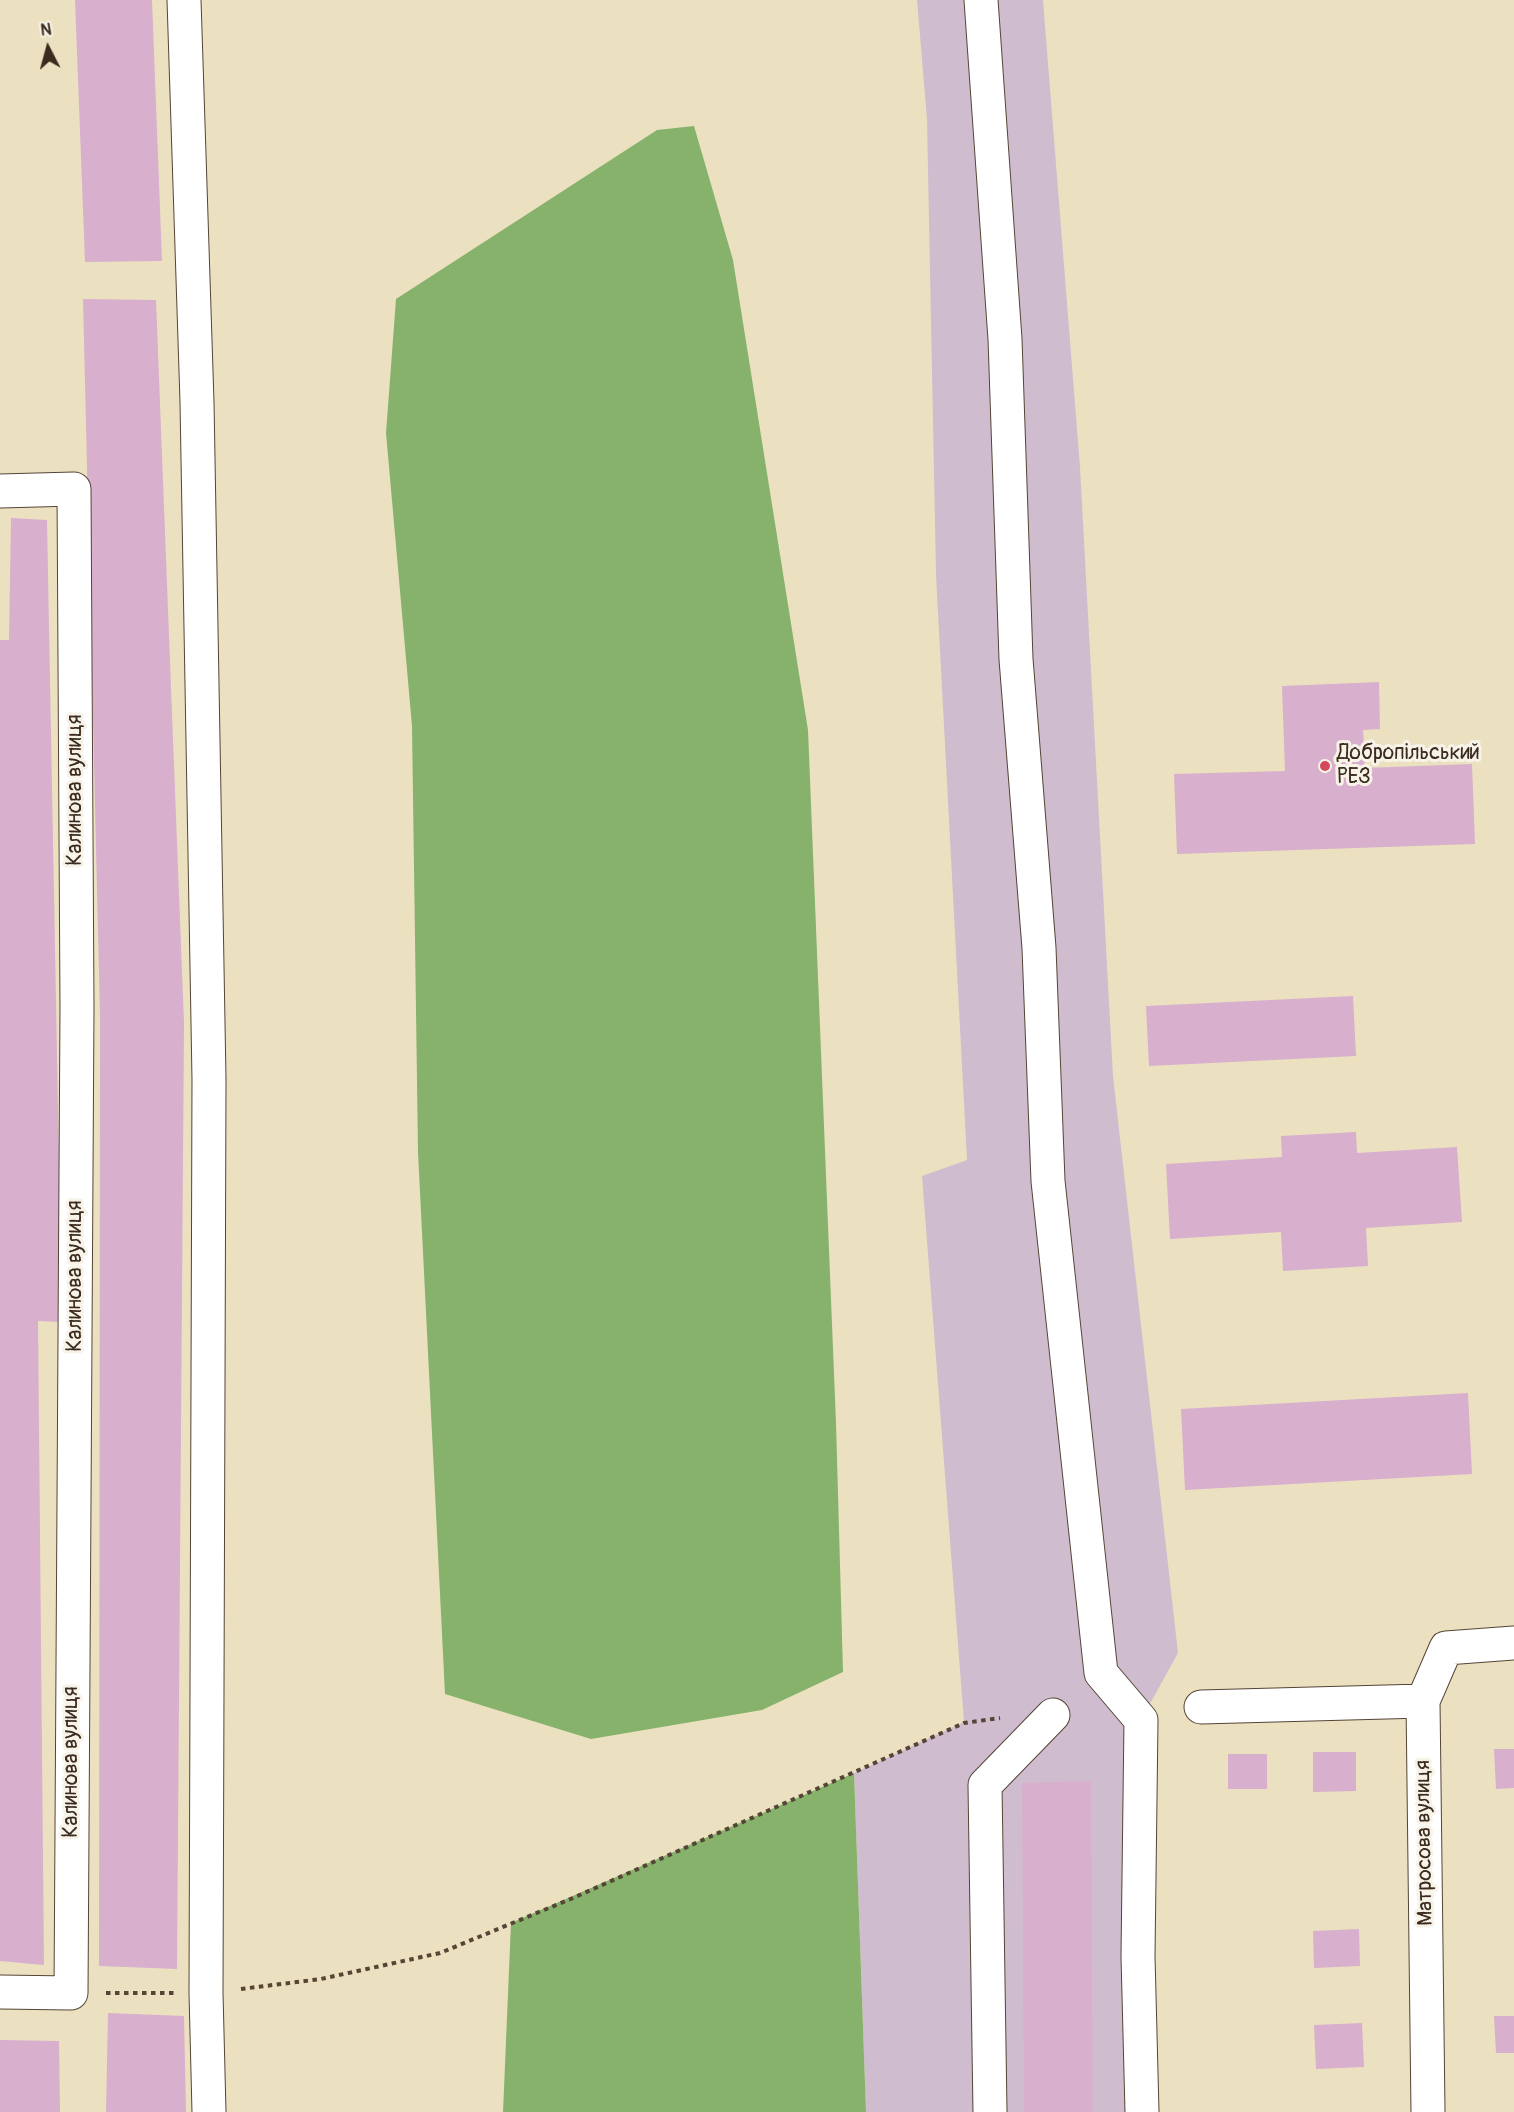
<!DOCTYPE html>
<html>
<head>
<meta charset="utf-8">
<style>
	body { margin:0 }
	#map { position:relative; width:1514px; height:2112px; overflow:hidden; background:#ebe1c0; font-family:Pangolin,sans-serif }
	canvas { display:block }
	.north { position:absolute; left:18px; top:18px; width:60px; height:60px; -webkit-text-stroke:4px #f7f3e8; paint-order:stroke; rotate:354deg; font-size:16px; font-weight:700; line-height:24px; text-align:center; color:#3b2a1e }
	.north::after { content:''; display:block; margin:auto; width:21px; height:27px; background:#3b2a1e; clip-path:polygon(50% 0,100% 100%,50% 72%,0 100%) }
</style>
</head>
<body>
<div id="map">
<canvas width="1514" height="2112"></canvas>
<div class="north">N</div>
</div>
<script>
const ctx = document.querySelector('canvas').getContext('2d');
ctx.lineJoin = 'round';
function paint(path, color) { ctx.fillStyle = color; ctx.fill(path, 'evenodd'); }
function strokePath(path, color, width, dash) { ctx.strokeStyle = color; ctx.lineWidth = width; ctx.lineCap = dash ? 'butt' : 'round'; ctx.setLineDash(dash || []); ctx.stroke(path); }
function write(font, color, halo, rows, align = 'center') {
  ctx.font = font + ' Pangolin,sans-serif'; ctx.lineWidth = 6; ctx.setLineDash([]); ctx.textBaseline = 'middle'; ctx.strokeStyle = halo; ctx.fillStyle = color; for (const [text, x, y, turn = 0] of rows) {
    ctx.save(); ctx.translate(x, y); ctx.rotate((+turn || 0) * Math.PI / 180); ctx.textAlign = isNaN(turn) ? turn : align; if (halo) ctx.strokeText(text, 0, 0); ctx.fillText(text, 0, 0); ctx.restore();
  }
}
const industrial = new Path2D(`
	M917 0H1043L1080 467 1113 1076 1178 1653 1141 1720 1139 2112H866L854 1773 964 1722 922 1176 967 1160 936 575 927 119Z`);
const forest = new Path2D(`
	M694 126 733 260 808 730 836 1423 843 1672 762 1710 591 1739 445 1694 418 1152 412 726 386 433 396 299 657 130Z
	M854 1773 866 2112H503L511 1923Z`);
const building = new Path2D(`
	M75 0H152L162 261 85 262Z
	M83 299 156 300 184 1023 177 1969 99 1966 100 1016Z
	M11 518 47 520 62 1322 38 1321 44 1965 0 1961V640H9Z
	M1379 682 1380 729 1363 730 1365 768 1472 764 1475 844 1177 854 1174 774 1285 771 1282 686Z
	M1353 996 1356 1056 1149 1066 1146 1006Z
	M1356 1132 1357 1153 1457 1147 1462 1222 1366 1228 1368 1266 1283 1271 1281 1232 1170 1239 1166 1164 1282 1157 1281 1136Z
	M1468 1393 1472 1474 1185 1490 1181 1409Z
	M1494 1749H1514V1788L1496 1789Z
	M1313 1752H1356V1791L1313 1792Z
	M1228 1754H1267V1789H1228Z
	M1091 1781 1093 2112H1024L1022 1783Z
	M1359 1929 1360 1966 1314 1968 1313 1931Z
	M108 2013 184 2016 186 2112H106Z
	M1494 2016H1514V2053H1496Z
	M1362 2023 1364 2067 1316 2069 1314 2025Z
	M0 2040 59 2041 60 2112H0Z`);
const path = new Path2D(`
	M241 1989 321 1979 440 1953 573 1898 964 1723 1000 1718
	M106 1993H174`);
const minor = new Path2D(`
	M184 0 197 402 209 1079 206 1993 209 2112
	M981 0 1005 339 1016 659 1039 948 1048 1181 1101 1673 1141 1720 1138 1956 1142 2112
	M0 491 74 489 77 1007 71 1993 0 1992
	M1201 1707 1423 1701
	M990 2112 985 1785 1053 1715
	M1428 2112 1423 1701 1446 1648 1514 1643`);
const markers = [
	[1325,766,6,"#d1495b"]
];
const poiNames = [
	["Добропільський",1337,754],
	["РЕЗ",1337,778]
];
const streetNames = [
	["Калинова вулиця",76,790,-90],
	["Калинова вулиця",76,1276,-90],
	["Калинова вулиця",72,1762,-90],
	["Матросова вулиця",1425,1843,-91]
];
paint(industrial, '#cfbdcf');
paint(forest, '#86b26b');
paint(building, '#d8afcd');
strokePath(minor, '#554536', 35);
strokePath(path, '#554536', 4, [4.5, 4.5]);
strokePath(minor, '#fff', 33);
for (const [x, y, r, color] of markers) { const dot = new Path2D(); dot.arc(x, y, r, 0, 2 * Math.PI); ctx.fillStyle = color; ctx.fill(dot); strokePath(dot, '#f7f3e8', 2); }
write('21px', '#3b2a1e', '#f7f3e8', poiNames, 'left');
write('21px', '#3b2a1e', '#f7f3e8', streetNames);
</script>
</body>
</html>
